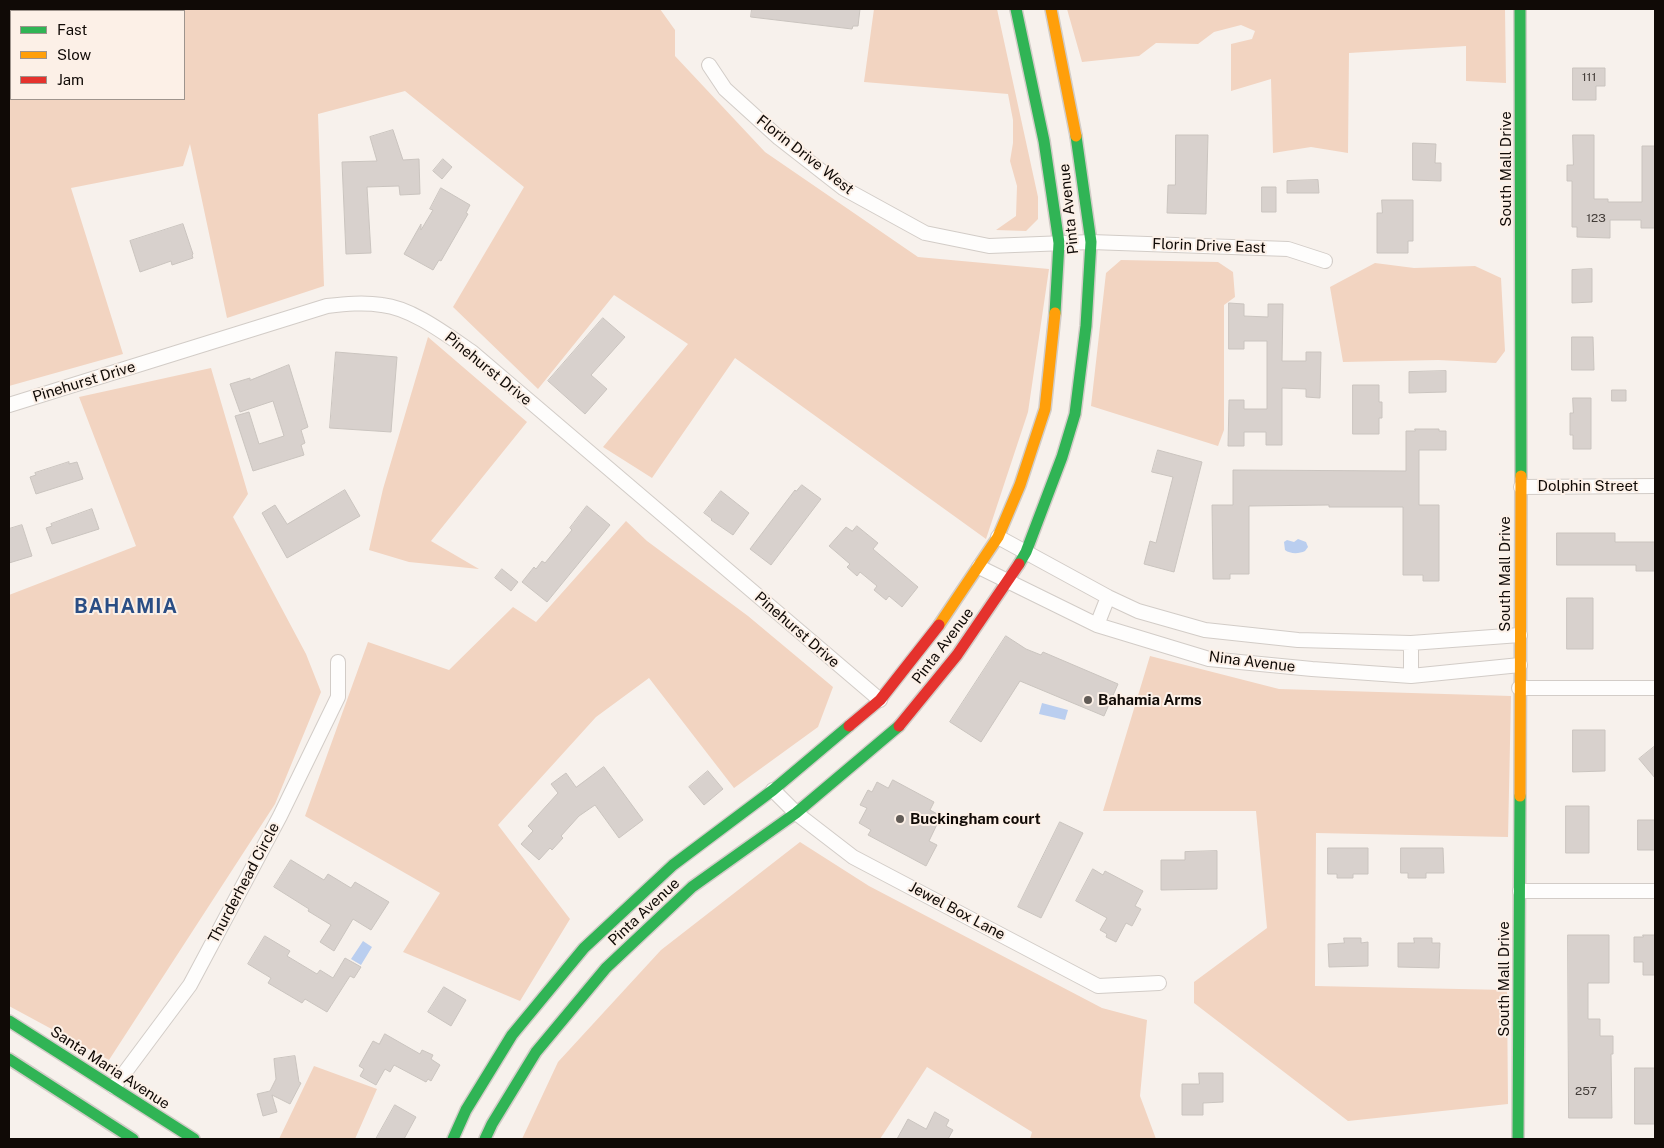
<!DOCTYPE html>
<html>
<head>
<meta charset="utf-8">
<style>
	body { margin:0 }
	#map { position:relative; width:1664px; height:1148px; overflow:hidden; background:#f7f1ec; font-family:"Public Sans",sans-serif }
	canvas { display:block }
	.frame { position:absolute; inset:0; border:10px solid #100a06; pointer-events:none }
	.legend { position:absolute; left:10px; top:10px; width:175px; height:90px; box-sizing:border-box; background:#fcf0e7; border:1px solid #9e948d; margin:0; padding:6px 9px; list-style:none; font-size:15px; color:#100a06 }
	.legend li { display:flex; align-items:center; gap:10px; height:25px }
	.legend b { width:25px; border:1px solid #9e948d }
</style>
</head>
<body>
<div id="map">
<canvas width="1664" height="1148"></canvas>
<div class="frame"></div>
<ul class="legend">
<li><b style="height:6px;background:#30b455"></b>Fast</li>
<li><b style="height:6px;background:#ff9f0a"></b>Slow</li>
<li><b style="height:6px;background:#e5322d"></b>Jam</li>
</ul>
</div>
<script>
const ctx = document.querySelector('canvas').getContext('2d');
ctx.lineJoin = 'round';
function paint(path, color) { ctx.fillStyle = color; ctx.fill(path, 'evenodd'); }
function strokePath(path, color, width, dash) { ctx.strokeStyle = color; ctx.lineWidth = width; ctx.lineCap = dash ? 'butt' : 'round'; ctx.setLineDash(dash || []); ctx.stroke(path); }
function write(font, color, halo, rows, align = 'center') {
  ctx.font = font + ' "Public Sans",sans-serif'; ctx.lineWidth = 4; ctx.setLineDash([]); ctx.textBaseline = 'middle'; ctx.strokeStyle = halo; ctx.fillStyle = color; for (const [text, x, y, turn = 0] of rows) {
    ctx.save(); ctx.translate(x, y); ctx.rotate((+turn || 0) * Math.PI / 180); ctx.textAlign = isNaN(turn) ? turn : align; if (halo) ctx.strokeText(text, 0, 0); ctx.fillText(text, 0, 0); ctx.restore();
  }
}
const green = new Path2D(`
	M9 9H660L675 30V56L765 152 918 257 1049 269 1028 412 986 539 735 358 652 478 603 447 688 344 614 295 538 389 453 307 524 187 405 91 318 114 324 286 227 318 190 144 183 166 71 188 123 354 9 386ZM11 11H184V99H11Z
	M874 9H997L1038 197V219L1026 231 996 230 1016 216 1017 186 1010 161 1013 143V120L1008 94 864 82Z
	M1067 9H1505L1506 83 1466 81V46L1349 53 1348 153 1311 147 1273 153 1271 79 1231 91V44L1252 39 1255 31 1241 25 1214 32 1198 44 1156 43 1139 56 1082 62Z
	M1121 260 1218 262 1233 272 1235 297 1224 305V430L1218 446 1091 406 1106 273Z
	M1375 263 1414 268 1475 266 1501 278 1505 351 1496 363 1438 360 1343 362 1330 287Z
	M428 337 527 422 431 541 479 569 409 562 369 550 383 489Z
	M211 368 248 494 233 517 306 654 321 692 275 804 109 1060 9 1006V595L136 546 79 397Z
	M626 521 647 541 748 616 833 687 818 727 734 788 649 678 596 717 498 825 570 919 520 1001 403 952 440 893 305 816 368 642 449 670 513 607 536 622Z
	M1150 656 1279 689 1511 696 1508 837 1316 833 1315 986 1507 990 1508 1104 1348 1121 1194 1003V982L1267 928 1256 811H1103Z
	M800 842 869 886 1102 1008 1147 1020 1140 1096 1156 1139H1030L1032 1132 927 1067 880 1139H522L558 1062 661 950Z
	M314 1066 377 1089 355 1139H279Z`);
const water = new Path2D(`
	M1298 539 1306 542 1308 547 1305 551C1299 554 1290 554 1285 550L1284 542 1287 540 1294 542Z
	M1042 703 1068 710 1065 720 1039 714Z
	M363 941 372 947 361 965 351 959Z`);
const building = new Path2D(`
	M752 9H860L858 26H853L852 29 751 17Z
	M1573 68H1605V86H1596V100H1573Z
	M393 130 403 160 419 159 420 194 400 195 399 186 367 187 371 253 346 254 342 162 377 161 370 137Z
	M1176 135H1208L1206 214 1167 213 1168 185H1175Z
	M1573 135H1594V199H1608V202H1642V146H1655V228H1641V220H1610V238L1577 237V227H1572V181H1567V165H1573Z
	M1413 143 1436 144 1435 163H1441V181L1413 180Z
	M443 159 452 167 442 179 433 171Z
	M1318 180 1319 193H1287V181Z
	M1262 187H1276V212H1262Z
	M441 188 470 205 466 213 468 214 441 261 439 260 433 270 404 254 421 224V230L433 210 430 209Z
	M1382 200H1413V241H1408V253H1377V213H1382Z
	M183 224 193 254 192 255 193 258 172 265 171 261 140 272 130 241Z
	M1592 269V302L1572 303V270Z
	M1229 303 1244 304V316L1268 317V304H1283L1282 361H1306V352H1321L1320 398 1306 397V389L1282 388V445H1266V432H1244V446H1228L1229 400H1244V409H1267V341H1244V349H1229Z
	M603 318 625 337 591 375 607 389 585 414 548 381Z
	M1572 337H1593L1594 370H1572Z
	M336 352 397 357 391 432 330 428Z
	M289 365 308 427 301 430 305 443 301 445 304 455 253 471 235 416 249 412 259 444 284 436 273 401 240 412 230 384 250 378V380Z
	M1446 371V392L1409 393V372Z
	M1353 385H1379V402H1382V418H1379V434H1353Z
	M1612 390H1626V401H1612Z
	M1573 398H1591V449H1573V435H1570V413H1573Z
	M1415 429H1439V431H1446V450H1419V505H1439V581H1423V575H1403V507H1329V505L1249 506V574H1230V579H1213L1212 505H1233V470L1406 471V431H1415Z
	M1158 450 1202 462 1174 572 1144 564 1150 541 1156 543 1173 477 1152 472Z
	M69 462V464L77 462 83 479 36 494 30 477 36 475 35 473Z
	M802 485 821 499 771 565 750 549 795 490 796 491Z
	M345 490 360 516 287 558 262 513 275 505 287 524Z
	M721 491 749 513 733 535 711 520 712 519 704 513Z
	M587 506 610 525 547 602 522 582 534 567 536 569 542 561 545 563 572 530 570 528Z
	M92 509 99 529 52 544 46 528 52 526 51 524Z
	M22 525 32 556 9 563V529Z
	M857 526 878 543 873 549 918 587 902 607 889 596 886 600 874 590 877 586 860 572 857 576 847 567 850 564 829 546 846 527 852 531Z
	M1557 533H1615V542H1655V571H1636V565H1557Z
	M502 569 518 582 511 591 495 578Z
	M1567 598H1593V649H1567Z
	M1006 636 1026 649 1041 655 1043 652 1118 684 1104 716 1020 681 981 742 950 722Z
	M1573 730H1605V771L1573 772Z
	M1655 746V778L1639 759Z
	M604 767 643 820 619 838 595 805 579 816 561 836 563 838 552 850 550 848 539 860 521 844 533 831 528 826 558 793 551 784 566 773 576 787Z
	M708 771 723 789 704 805 689 787Z
	M893 780 934 802 930 810 941 816 929 841 937 845 926 866 868 835 871 830 859 823 867 808 860 805 868 790 872 792 877 782 888 788Z
	M1566 806H1589V853H1566Z
	M1638 820H1655V850H1638Z
	M1060 822 1083 833 1041 918 1018 907Z
	M1328 848H1368V874H1353V878H1337V874H1328Z
	M1401 848H1443L1444 873H1426V878H1408V873H1401Z
	M1217 851V889L1161 890V860H1185V852Z
	M291 860 324 880 328 874 351 888 355 882 389 902 371 930 353 919 334 951 320 942 331 925 308 911 309 909 274 887Z
	M1093 869 1103 875 1105 871 1143 891 1135 906 1141 909 1132 926 1126 923 1116 942 1106 937 1107 934 1100 930 1107 918 1076 901Z
	M1568 935H1609V983H1588V1019H1600V1036H1613V1054H1611L1612 1118H1569Z
	M1643 935H1655V975H1643V962H1634V937H1643Z
	M265 936 290 951 287 956 317 974 320 970 333 978 345 958 361 967 354 978 350 976 327 1012 305 999 302 1003 268 983 271 978 248 964Z
	M1344 938H1361V943L1368 942V966L1329 967 1328 944 1344 943Z
	M1414 938H1432V943H1440L1439 968 1398 967V943H1414Z
	M444 987 466 1000 451 1026 428 1012Z
	M385 1034 420 1054 422 1050 433 1055 431 1059 440 1065 431 1081 428 1079 426 1082 394 1065 390 1072 385 1069 376 1085 360 1076 364 1069 359 1066 373 1041 379 1044Z
	M295 1056 299 1082 301 1083 290 1104 272 1095 277 1112 263 1116 257 1094 270 1091 276 1079 274 1059Z
	M1635 1068H1655V1124H1635Z
	M1199 1073H1223V1102L1203 1103V1115H1182V1084H1199Z
	M395 1105 416 1117 404 1139H376Z
	M935 1112 949 1120 946 1126 953 1130 948 1139H897L908 1119 926 1129Z`);
const street = new Path2D(`
	M709 65 725 89 779 138 843 188 925 233 989 246 1091 242 1288 249 1325 261
	M9 405 327 306C345 304 363 302 382 305 412 308 447 335 472 352L880 700
	M1521 487 1655 486
	M998 537 1108 597 1138 611 1205 630 1298 640 1411 643 1520 635
	M979 567 1097 625 1209 659 1312 669 1411 676 1520 665
	M1097 625 1108 597
	M1411 643V676
	M1519 688H1655
	M773 790 796 813 853 857 1098 986 1159 983
	M1520 891H1655
	M114 1087 190 985 280 816 338 697V662`);
const fast = new Path2D(`
	M1016 9 1044 141 1059 243 1055 313
	M1520 9 1521 476
	M1019 564 1026 552 1062 457 1075 414 1086 326 1091 242 1076 136
	M9 1021 194 1139
	M9 1059 133 1139
	M453 1139 466 1110 512 1035 584 948 673 865 773 790 849 726
	M485 1139 492 1124 536 1052 606 968 692 887 796 813 899 726
	M1518 1139 1520 796`);
const slow = new Path2D(`
	M1051 9 1076 136
	M939 625 998 537 1020 485 1045 409 1055 313
	M1520 796 1521 476`);
const jam = new Path2D(`
	M849 726 880 700 939 625
	M899 726 957 655 1019 564`);
const markers = [
	[1088,700,5,"#615b56"],
	[900,819,5,"#615b56"]
];
const numberNames = [
	["111",1589,77],
	["123",1596,218],
	["257",1586,1091]
];
const streetNames = [
	["Florin Drive West",805,155,38],
	["South Mall Drive",1506,169,-90],
	["Pinta Avenue",1069,209,-96],
	["Florin Drive East",1209,246,2],
	["Pinehurst Drive",488,369,39],
	["Pinehurst Drive",84,382,-17],
	["Dolphin Street",1588,486],
	["South Mall Drive",1505,574,-90],
	["Pinehurst Drive",797,630,41],
	["Pinta Avenue",943,646,-53],
	["Nina Avenue",1252,662,7],
	["Thurderhead Circle",244,883,-62],
	["Jewel Box Lane",957,911,28],
	["Pinta Avenue",644,912,-43],
	["South Mall Drive",1504,979,-90],
	["Santa Maria Avenue",110,1068,33]
];
const poiNames = [
	["Bahamia Arms",1098,700],
	["Buckingham court",910,819]
];
const districtNames = [
	["BAHAMIA",126,607]
];
paint(green, '#f2d4c1');
paint(water, '#baceef');
paint(building, '#d8d1cd');
strokePath(building, '#cac4bf', 1);
strokePath(street, '#d2ccc7', 16);
strokePath(fast, '#d2ccc7', 14);
strokePath(slow, '#d2ccc7', 14);
strokePath(jam, '#d2ccc7', 14);
strokePath(street, '#fefdfc', 14);
strokePath(fast, '#30b455', 11);
strokePath(slow, '#ff9f0a', 11);
strokePath(jam, '#e5322d', 11);
for (const [x, y, r, color] of markers) { const dot = new Path2D(); dot.arc(x, y, r, 0, 2 * Math.PI); ctx.fillStyle = color; ctx.fill(dot); strokePath(dot, '#fcf0e7', 2); }
write('12px', '#423c38', null, numberNames);
write('15px', '#100a06', '#fcf0e7', streetNames);
write('bold 15px', '#100a06', '#fcf0e7', poiNames, 'left');
ctx.letterSpacing = '1px';
write('bold 20px', '#2a4d84', '#fcf0e7', districtNames);
ctx.letterSpacing = '0px';
</script>
</body>
</html>
